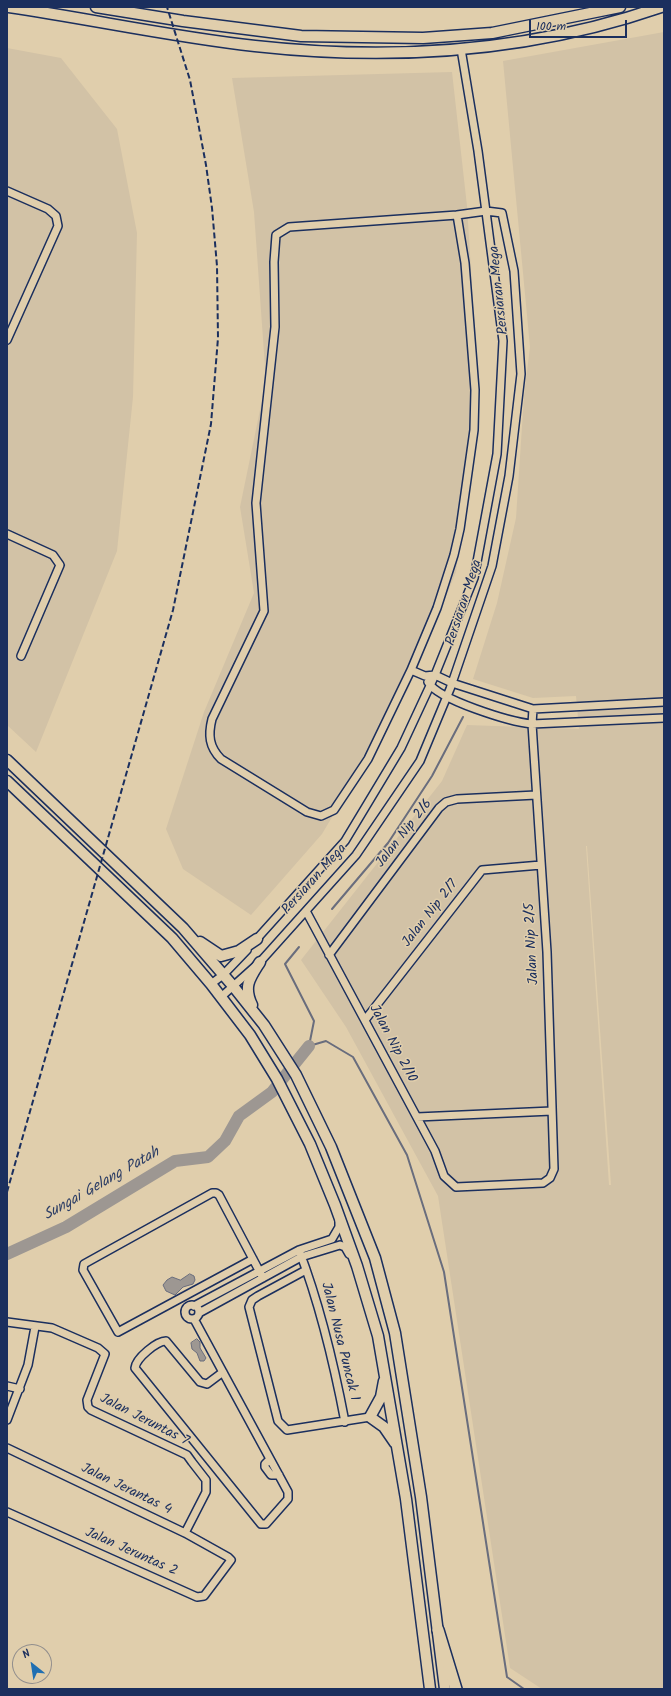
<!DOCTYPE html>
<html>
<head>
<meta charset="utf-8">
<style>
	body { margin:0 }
	#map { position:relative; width:671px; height:1696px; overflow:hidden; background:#e0ceac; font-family:Kalam,sans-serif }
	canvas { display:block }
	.frame { position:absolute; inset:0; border:8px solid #1b2f5e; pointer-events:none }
	.north { position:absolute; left:12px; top:1644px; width:40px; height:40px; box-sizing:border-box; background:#e0ceac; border:1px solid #918e8d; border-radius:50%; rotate:330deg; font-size:11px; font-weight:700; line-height:16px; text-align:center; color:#1b2f5e }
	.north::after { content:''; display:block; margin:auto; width:14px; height:18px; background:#1f6fb2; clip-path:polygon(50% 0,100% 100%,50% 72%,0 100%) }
	.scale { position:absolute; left:529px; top:20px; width:98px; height:18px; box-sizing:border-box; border:2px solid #1b2f5e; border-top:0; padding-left:5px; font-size:12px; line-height:14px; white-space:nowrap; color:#1b2f5e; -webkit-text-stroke:3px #e0ceac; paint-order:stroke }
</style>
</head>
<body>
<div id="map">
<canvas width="671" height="1696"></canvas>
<div class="frame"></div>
<div class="north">N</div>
<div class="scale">100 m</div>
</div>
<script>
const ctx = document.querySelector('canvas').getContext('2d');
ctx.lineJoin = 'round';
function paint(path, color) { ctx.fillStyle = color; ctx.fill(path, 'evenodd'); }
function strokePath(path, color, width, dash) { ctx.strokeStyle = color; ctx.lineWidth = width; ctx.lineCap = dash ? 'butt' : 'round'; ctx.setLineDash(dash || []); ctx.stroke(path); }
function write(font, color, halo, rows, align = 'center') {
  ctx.font = font + ' Kalam,sans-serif'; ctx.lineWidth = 3; ctx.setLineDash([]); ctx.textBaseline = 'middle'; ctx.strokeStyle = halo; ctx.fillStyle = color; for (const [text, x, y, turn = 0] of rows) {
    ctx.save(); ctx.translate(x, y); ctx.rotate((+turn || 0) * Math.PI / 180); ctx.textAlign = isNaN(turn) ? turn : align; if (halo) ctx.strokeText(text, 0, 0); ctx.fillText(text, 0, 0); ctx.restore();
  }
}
const built = new Path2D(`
	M664 32V1689H542L510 1668 438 1196 346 1027 301 960 442 781 467 725 579 729 576 696 533 698 473 679 497 603 516 518 524 396 530 347 503 61ZM586 846H587L611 1185H609Z
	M7 48 61 58 117 129 137 233 133 397 117 551 36 752 7 725Z
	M452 72 467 206 479 399 456 572 408 689 322 834 251 915 183 869 166 829 204 712 254 593 240 507 266 381 254 212 232 78Z`);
const water = new Path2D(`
	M190 1274 194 1276 195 1280 193 1284 183 1287 175 1295 166 1291 163 1285 167 1280 172 1277 180 1280Z
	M197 1339 200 1342V1348L206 1358 204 1361H200L197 1353 192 1349 191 1343Z`);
const stream = new Path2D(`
	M332 909 388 843 432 776 463 717
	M299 947 285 964 314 1021 309 1046 326 1041 353 1057 407 1155 444 1272 507 1677 524 1689`);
const river = new Path2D(`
	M7 1254 66 1227 175 1161 208 1157 225 1141 239 1116 272 1092 309 1046`);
const minor = new Path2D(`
	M7 191 48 209 56 216 58 226 7 340
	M7 534 53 555 60 565 21 656
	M411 670 425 676 435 675 452 683 533 709 664 702
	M428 682C438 700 511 722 532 724L664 718
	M306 911 435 1151 444 1176 456 1187 543 1183 550 1178 554 1169 547 952 532 724 533 709
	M254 942 345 841 401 748 435 675 474 578 497 454 503 341 478 151 461 49
	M329 955 439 808 446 802 457 799 536 795
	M211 984 223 975 247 950
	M221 997 260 962 356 855 420 761 450 689 492 566 509 476 521 374 514 271 502 213 486 211 457 215 289 227 276 235 274 262 275 327 256 503 264 611 212 719C208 735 209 747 221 759L307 812 321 816 334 810 368 759 411 670 437 608 454 555 460 529 474 430 475 390 465 263 457 215
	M365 1020 482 870 541 865
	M417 1117 552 1111
	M299 1250C320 1305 334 1364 345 1422
	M253 1259 118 1332 83 1270 84 1264 212 1193H216L219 1195 263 1278
	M306 1270 258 1296 252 1300 249 1307 278 1421 287 1430 370 1417
	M185 1312a7 7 0 1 1 14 0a7 7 0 1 1-14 0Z
	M194 1306 299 1250 332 1239 339 1227V1220
	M199 1313 301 1257 340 1245 345 1247 349 1254
	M194 1319 288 1492V1499L266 1524H261L135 1368C136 1358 157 1341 166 1341L200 1382 207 1384 223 1372
	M7 1322 52 1328 98 1348 105 1354 87 1400 88 1407 91 1410 187 1455 192 1462 206 1480V1492L185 1533
	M7 1386 20 1389
	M7 1420 28 1365 35 1327
	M7 1448 185 1533 228 1557 231 1560 204 1596 197 1597 7 1512
	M270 1459 265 1464V1467L271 1475H279`);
const primary = new Path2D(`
	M9 7C91 19 173 37 255 46 391 61 531 52 661 7
	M96 7 183 21 301 36 423 38 492 33 620 7
	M7 760 183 928 233 986 264 1025 296 1075 331 1147 375 1258 395 1333 421 1497 445 1689
	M7 781 172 938 211 984 250 1035 277 1079 310 1144 335 1205 357 1266 378 1336 406 1499 430 1689
	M200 942 221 956 239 951 257 939
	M252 1005C243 986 250 978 260 962
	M384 1381 381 1397 370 1417 384 1427 395 1443`);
const trunk = new Path2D(`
	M438 1630 456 1689`);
const rail = new Path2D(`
	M7 1192 173 610 211 424 218 338 217 266 212 208 206 165 190 80 167 7`);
const streetNames = [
	["Persiaran Mega",500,290,-96],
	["Persiaran Mega",465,603,-72],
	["Jalan Nip 2/6",405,834,-52],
	["Persiaran Mega",315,880,-48],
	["Jalan Nip 2/7",431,914,-52],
	["Jalan Nip 2/5",533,944,-93],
	["Jalan Nip 2/10",392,1044,62],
	["Jalan Nusa Puncak 1",339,1342,76],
	["Jalan Jeruntas 7",144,1421,27],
	["Jalan Jerantas 4",126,1490,26],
	["Jalan Jeruntas 2",131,1553,24]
];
const waterNames = [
	["Sungai Gelang Patah",102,1185,-30]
];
paint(built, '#d2c2a6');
paint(water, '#9d9792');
strokePath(water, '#696d7d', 1);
strokePath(stream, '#696d7d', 2);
strokePath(river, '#9d9792', 12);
strokePath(minor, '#1b2f5e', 10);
strokePath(primary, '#1b2f5e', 13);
strokePath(trunk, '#1b2f5e', 14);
strokePath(minor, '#e0ceac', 7);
strokePath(primary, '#e0ceac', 10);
strokePath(trunk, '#e0ceac', 11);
strokePath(rail, '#1b2f5e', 2, [6, 3]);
write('14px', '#1b2f5e', '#e0ceac', streetNames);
write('italic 15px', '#2e3f66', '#e0ceac', waterNames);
</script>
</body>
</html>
